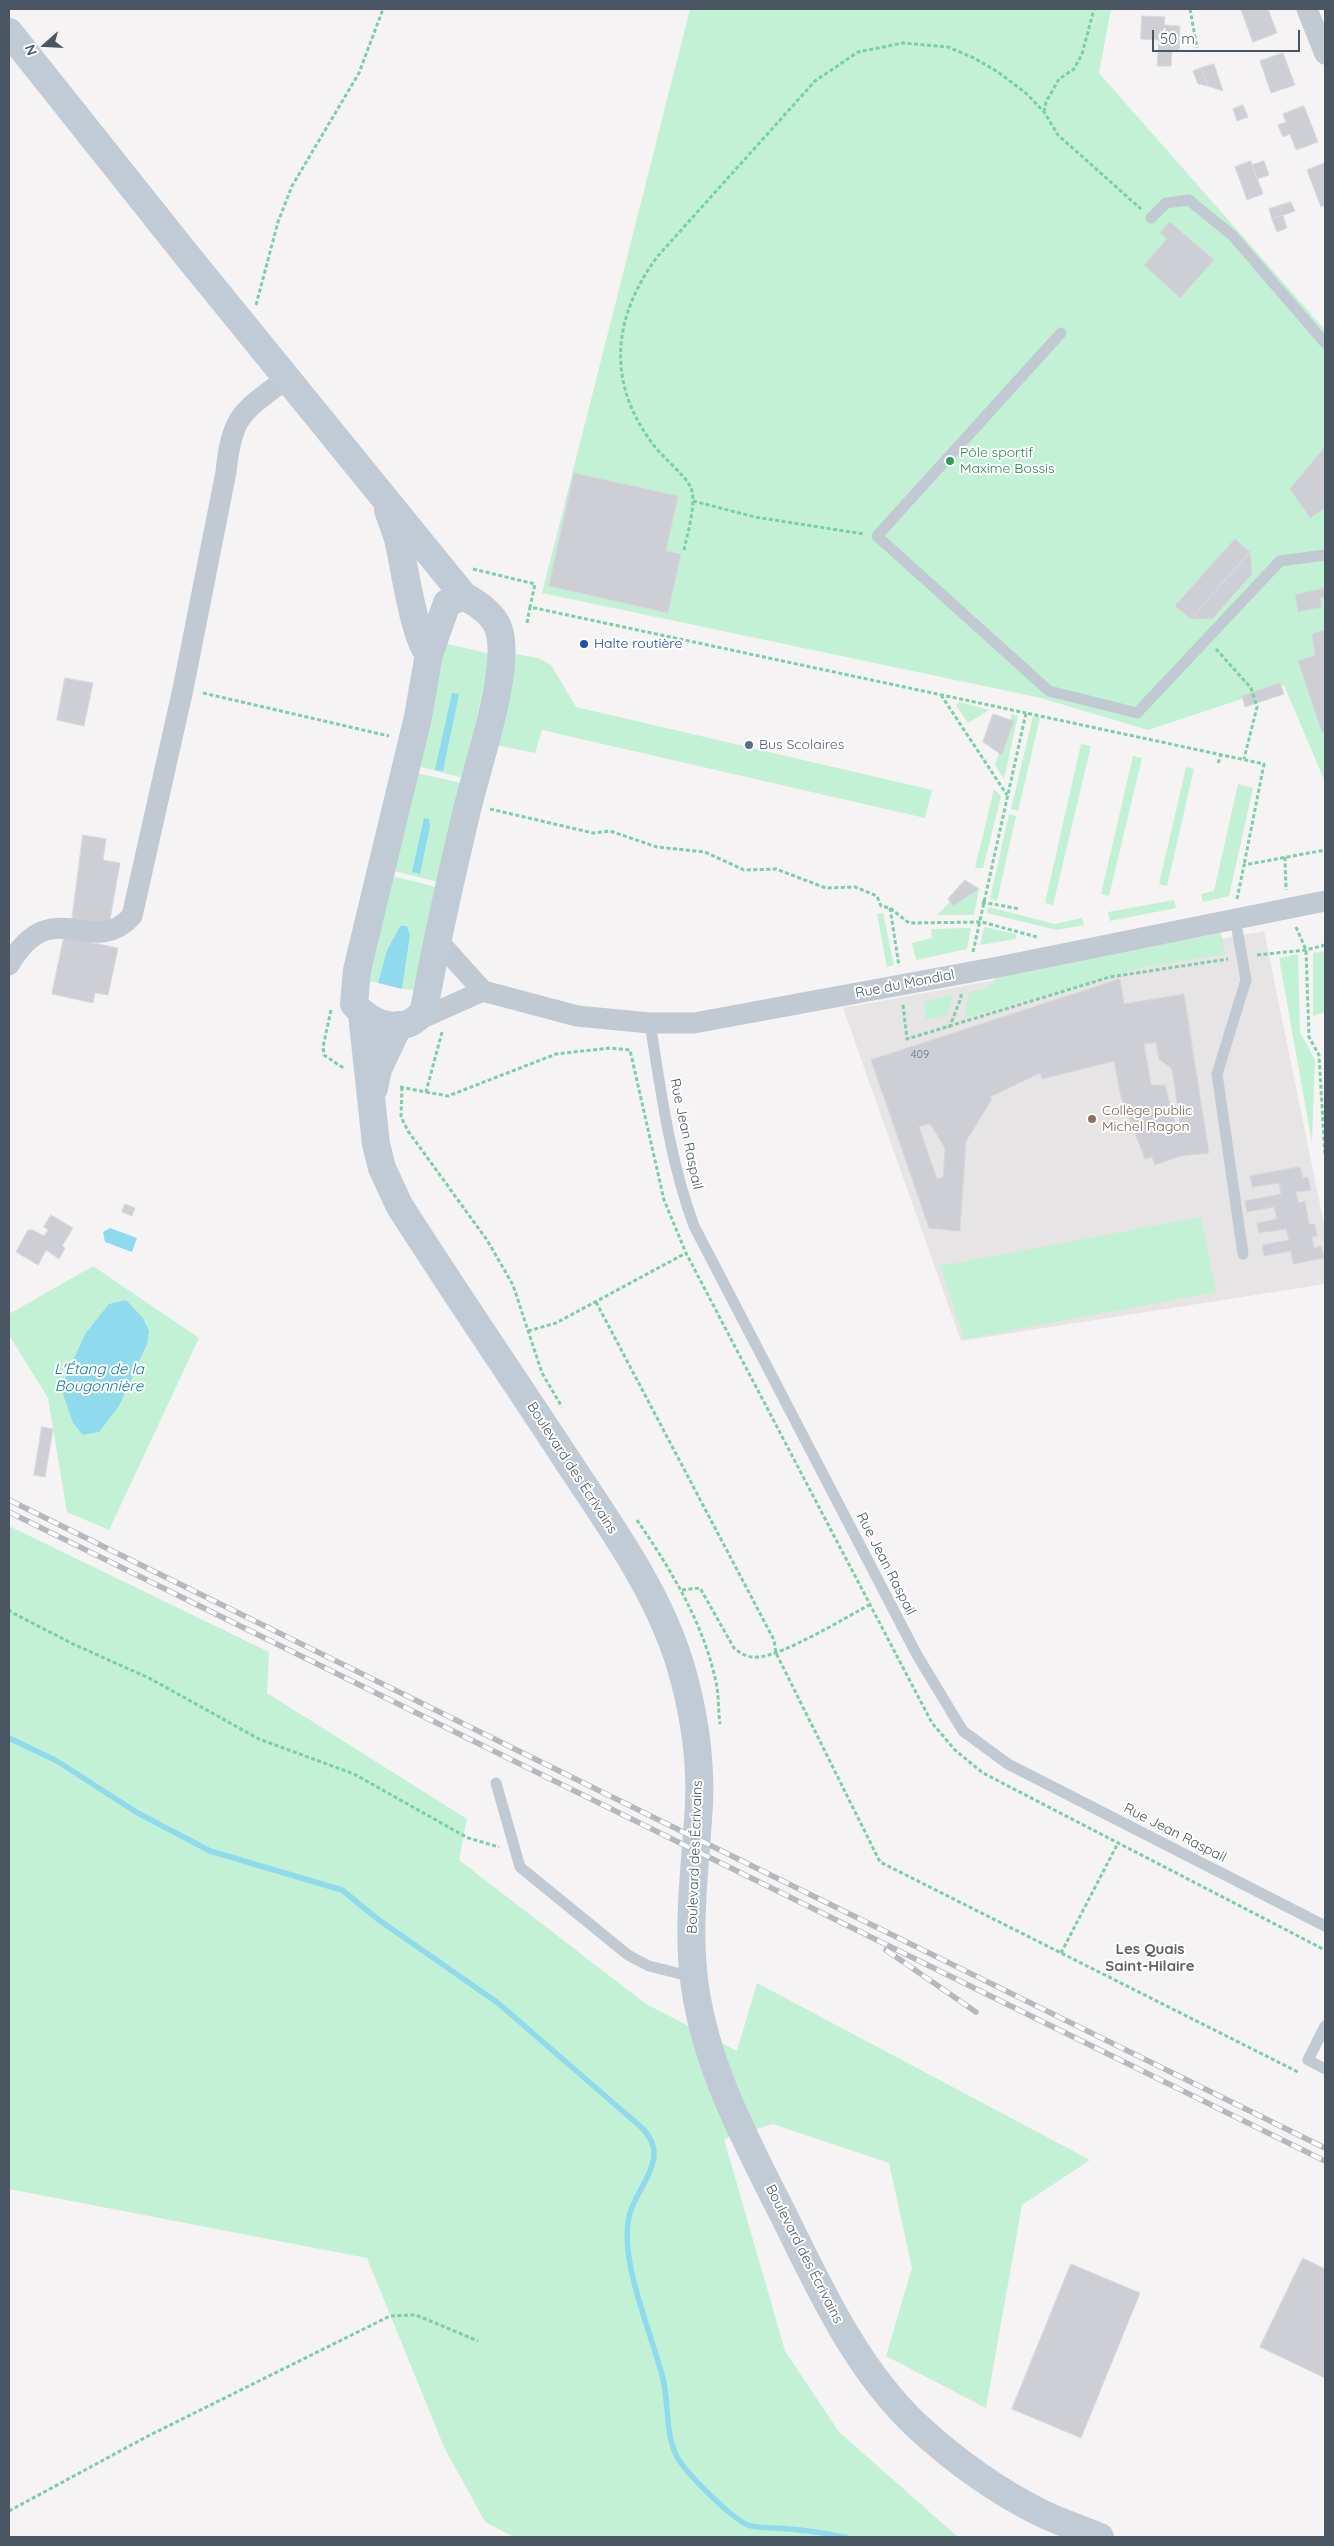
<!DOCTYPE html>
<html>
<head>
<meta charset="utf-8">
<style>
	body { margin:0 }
	#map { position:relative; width:1334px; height:2546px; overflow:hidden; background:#f5f3f3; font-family:Quicksand,sans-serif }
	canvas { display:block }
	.frame { position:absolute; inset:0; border:10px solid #4a5661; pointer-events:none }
	.north { position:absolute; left:20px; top:20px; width:50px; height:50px; -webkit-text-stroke:4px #fff; paint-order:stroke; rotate:251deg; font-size:14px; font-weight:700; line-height:20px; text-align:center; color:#4a5661 }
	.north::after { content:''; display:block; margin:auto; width:18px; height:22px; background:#4a5661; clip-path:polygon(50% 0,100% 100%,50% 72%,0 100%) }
	.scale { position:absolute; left:1152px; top:30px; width:148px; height:22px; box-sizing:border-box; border:2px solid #4a5661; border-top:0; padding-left:6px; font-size:15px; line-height:18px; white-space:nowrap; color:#4a5661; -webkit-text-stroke:4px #fff; paint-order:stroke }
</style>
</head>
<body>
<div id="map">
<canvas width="1334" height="2546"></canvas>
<div class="frame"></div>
<div class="north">N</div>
<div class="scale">50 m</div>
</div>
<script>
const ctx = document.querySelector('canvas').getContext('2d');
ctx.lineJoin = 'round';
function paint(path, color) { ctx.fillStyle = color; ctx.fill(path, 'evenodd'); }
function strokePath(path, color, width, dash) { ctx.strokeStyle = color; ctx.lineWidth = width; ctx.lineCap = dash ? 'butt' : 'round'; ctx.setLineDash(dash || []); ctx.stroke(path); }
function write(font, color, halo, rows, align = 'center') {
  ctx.font = font + ' Quicksand,sans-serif'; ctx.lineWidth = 4; ctx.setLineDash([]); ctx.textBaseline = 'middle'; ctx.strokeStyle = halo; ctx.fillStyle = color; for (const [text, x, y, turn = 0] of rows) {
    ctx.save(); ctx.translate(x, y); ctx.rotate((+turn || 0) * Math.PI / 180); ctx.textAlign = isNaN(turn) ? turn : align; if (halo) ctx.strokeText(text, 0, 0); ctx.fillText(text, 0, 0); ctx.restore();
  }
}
const education = new Path2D(`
	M1264 931 1325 1229V1284L961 1341 843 1008Z`);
const green = new Path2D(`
	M690 9H1111L1099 73 1325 330V782L1284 685 1148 730 1041 698 542 593Z
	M444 643 491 654 463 778 417 766Z
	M510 653 538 658 551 665 576 707 932 790 925 818 542 730 535 753 490 744Z
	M959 702 989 710 968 723 956 705Z
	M1012 714 1018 716 1004 779 995 765Z
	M1033 716 1040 718 1018 811 1011 809Z
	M1081 744 1091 746 1053 905 1045 903Z
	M1133 756 1142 758 1109 896 1101 894Z
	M1186 767 1194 769 1167 886 1159 884Z
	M416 773 462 783 438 882 394 871Z
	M1238 784 1253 788 1229 896 1203 902 1201 894 1214 891Z
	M994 789 1001 796 983 868H975Z
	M1009 814 1016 816 997 901 990 899Z
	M392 876 436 887 414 990 402 989 410 938 400 926 387 950 378 983 368 981Z
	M979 889 974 915H937L950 902 953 906Z
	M1174 900 1176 908 1110 921 1108 912Z
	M988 907 1055 924 1082 918 1084 925 1057 930 987 913Z
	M883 913 894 965 887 967 877 914Z
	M984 927 1016 934V939L980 945Z
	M971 928 967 949 916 960 912 943 932 938 931 929Z
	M1221 933 1225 954 1143 967 964 1018 969 992 989 987 997 976Z
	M1325 951V1012L1313 1016V953Z
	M1298 954 1300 1032 1315 1060 1312 1143 1279 958Z
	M953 995 948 1015 926 1020 924 1001Z
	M1201 1217 1216 1292 964 1339 940 1266Z
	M93 1266 199 1338 109 1530 67 1512 48 1398 9 1335V1314Z
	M9 1526 269 1652 267 1693 467 1819 459 1860 646 2004 737 2051 757 1983 1090 2160 1022 2205 986 2408 886 2356 912 2268 889 2163 773 2124 724 2139 785 2351 839 2432 958 2537H514L485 2522 444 2447 367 2258 9 2189Z`);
const water = new Path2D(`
	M452 693 459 694 443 771 435 770Z
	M424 818 429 819 430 827 420 874 412 872Z
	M400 926H407L410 936 402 989 378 983 387 950Z
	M110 1228 137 1238 132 1252 105 1242 103 1232Z
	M126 1300 143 1318 149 1331 147 1344 119 1406 99 1432 83 1435 73 1423 61 1388 85 1334 109 1304Z`);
const stream = new Path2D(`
	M9 1738 57 1761 136 1812 210 1851 342 1890 379 1920 498 2003 641 2127C672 2157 639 2183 630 2213 617 2258 652 2333 663 2379 669 2403 665 2434 677 2457 686 2473 731 2518 748 2525 759 2529 777 2527 789 2529 808 2530 827 2534 845 2537`);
const building = new Path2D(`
	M1241 9H1268L1277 33 1253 42Z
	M1142 16 1165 17 1164 25 1180 26 1179 50H1172L1171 66H1157L1159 40 1141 39Z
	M1283 53 1295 85 1271 93 1260 61Z
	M1214 64 1223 91 1208 86 1201 68Z
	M1201 68 1208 86 1198 84 1193 71Z
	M1243 105 1248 117 1237 121 1233 109Z
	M1304 106 1318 142 1296 150 1290 134 1283 137 1278 125 1286 122 1283 114Z
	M1251 161 1263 194 1247 200 1235 167Z
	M1264 161 1269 175 1257 179 1252 165Z
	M1325 163V205L1321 207 1307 170Z
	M1291 202 1295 211 1272 219 1269 209Z
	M1283 215 1287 228 1277 232 1272 219Z
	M1170 222 1214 260 1180 298 1144 265 1167 239 1160 233Z
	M1325 447V508L1310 518 1290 489Z
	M574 473 678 496 666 551 681 554 668 613 549 586Z
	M1235 539 1250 552 1191 619 1175 606Z
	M1250 552 1252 574 1212 619H1191Z
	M1325 588V597L1320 598 1322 607 1298 612 1295 595Z
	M1325 630V732L1322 733 1298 661 1315 655 1312 634Z
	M65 678 93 683 84 726 57 720Z
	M1280 683 1284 694 1245 707 1242 696Z
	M993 714 1014 721 1002 755 983 742Z
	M83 835 106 839 103 860 120 863 109 925 72 920Z
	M965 880 979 889 953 906 948 899Z
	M64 937 118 948 108 995 95 993 93 1003 52 994Z
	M1120 979 1124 1004 1184 994 1209 1153 1181 1156 1155 1165 1152 1157 1145 1159 1121 1097 1114 1061 1042 1079 1040 1073 990 1097 992 1099 966 1141 960 1231 929 1228 871 1060ZM1156 1043 1159 1059 1172 1069 1181 1130H1177L1165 1085H1151L1144 1044ZM930 1124 945 1148 943 1177 937 1179 919 1127Z
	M1300 1167 1303 1178 1308 1177 1311 1190 1296 1192 1298 1203 1305 1201 1309 1224H1315L1317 1236 1312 1237 1314 1248 1321 1246 1324 1258 1293 1264 1291 1251 1264 1256 1262 1245 1289 1240 1286 1229 1259 1233 1257 1223 1277 1219 1274 1207 1247 1212 1245 1201 1281 1194 1279 1183 1252 1187 1250 1176Z
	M125 1204 135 1208 132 1216 122 1212Z
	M51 1215 73 1228 62 1246 65 1248 59 1259 46 1250 38 1265 16 1252 28 1230H33L44 1236 48 1230 44 1227Z
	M42 1427 53 1429 45 1477 34 1475Z
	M1303 2258 1325 2269V2378L1260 2347Z
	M1071 2264 1140 2293 1081 2438 1012 2409Z`);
const path = new Path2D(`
	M1190 9 1197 48
	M1044 112 1046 102 1059 79 1074 69 1082 54 1094 9
	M256 305 278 222 292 186 359 73 383 9
	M693 501 755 517 864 534
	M684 550C687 535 698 499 690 486 683 473 662 457 652 443 606 381 613 317 657 257L815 81 858 52 903 43 948 47 974 58 998 72 1027 94 1044 112 1058 135 1141 209
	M473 569 535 584 530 607
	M527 623 530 607 1026 713
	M1216 649 1251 688 1257 707 1244 759
	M203 693 389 736
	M941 695 1007 795
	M1218 763 1221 755
	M490 809 593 833 610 831 657 847 705 852 744 870 776 869 826 888 855 887 877 896 881 906 890 908 909 923 982 922 1037 937
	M1285 857 1286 890
	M1237 899 1244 865 1325 850
	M982 902 1020 909
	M890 908 899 966
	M1296 927 1306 950 1309 1037 1319 1055 1325 1156
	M973 952 1026 713 1264 764 1244 865
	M1257 955 1306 950 1325 945
	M903 1005 907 1039 1110 977 1228 959
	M331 1010 323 1047 324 1055 345 1069
	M949 1028 961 998V994
	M400 1087 426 1092 442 1032
	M402 1087 401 1117 408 1131 487 1240 513 1285 542 1373 562 1407
	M426 1092 448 1096 556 1054 610 1048 630 1050 664 1200 686 1253 932 1723 955 1750 983 1773 1325 1950
	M596 1302 774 1640 776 1653 880 1862 1298 2072
	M528 1331 556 1323 686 1253
	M637 1520C671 1570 703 1622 716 1682 719 1696 718 1711 720 1724
	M682 1590 700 1588 734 1648C741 1654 748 1658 758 1657 782 1656 845 1618 869 1605
	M9 1609 11 1612 73 1644 149 1678 259 1739 354 1774 468 1838 499 1847
	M1061 1953 1118 1843
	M9 2511 148 2436 390 2316 416 2315 478 2341`);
const lane = new Path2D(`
	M1151 218 1166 203 1189 200 1233 236 1325 343
	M1061 333 877 536 1049 691 1137 713 1280 561 1325 555
	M1235 918 1246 980 1217 1074 1243 1254
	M650 1023C661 1092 670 1161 694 1226L917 1655 963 1731 1008 1764 1325 1926
	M496 1783 520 1867 628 1955 649 1966 693 1977
	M1325 2026 1308 2060 1325 2069`);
const street = new Path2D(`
	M1307 9 1325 54
	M438 941 483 991 577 1016 650 1023H694L998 967 1325 901
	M9 965C53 890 91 961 132 916L183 689 226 472C232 413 243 412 287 378
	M418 1020 483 991`);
const secondary = new Path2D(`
	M9 32 185 253 464 596C478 604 494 614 499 630 511 670 477 766 467 810 451 877 436 943 424 1010 406 1038 371 1025 354 1004L357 970 418 717 429 654 447 603 464 596
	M388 510C391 519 395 529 398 539 404 563 414 639 429 654
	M362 1014 376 1144 382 1168 399 1205C453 1290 510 1373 565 1457 608 1523 656 1587 680 1664 693 1708 701 1757 699 1804 696 1859 688 1915 693 1970 701 2058 744 2137 783 2214 820 2289 856 2369 918 2427 954 2460 997 2491 1041 2513 1060 2522 1080 2529 1100 2537
	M374 1088 378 1069 399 1025`);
const rail = new Path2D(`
	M9 1500 1325 2148
	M9 1512 1325 2161
	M886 1950 976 2012`);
const markers = [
	[950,461,5,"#2e9e5b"],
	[584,644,5,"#1a4fb4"],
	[749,745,5,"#5c6f8a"],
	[1092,1119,5,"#8d6e63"]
];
const numberNames = [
	["409",920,1055]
];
const leisureNames = [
	["Pôle sportif",960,453],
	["Maxime Bossis",960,469]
];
const transitNames = [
	["Halte routière",594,644]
];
const serviceNames = [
	["Bus Scolaires",759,745]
];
const streetNames = [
	["Rue du Mondial",905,984,-11],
	["Rue Jean Raspail",686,1134,78],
	["Boulevard des Écrivains",572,1468,57],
	["Rue Jean Raspail",886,1564,63],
	["Rue Jean Raspail",1175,1833,27],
	["Boulevard des Écrivains",695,1857,-88],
	["Boulevard des Écrivains",804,2254,63]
];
const educationNames = [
	["Collège public",1102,1111],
	["Michel Ragon",1102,1127]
];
const waterNames = [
	["L'Étang de la",99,1369],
	["Bougonnière",99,1386]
];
const neighbourhoodNames = [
	["Les Quais",1150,1949],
	["Saint-Hilaire",1150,1966]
];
paint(education, '#e6e4e5');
paint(green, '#c3f1d5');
paint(water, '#90daee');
strokePath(stream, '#90daee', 5.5);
paint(building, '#cdcfd5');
strokePath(building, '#d7d9de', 1);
strokePath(path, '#7ad0a6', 3, [4, 2.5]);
strokePath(lane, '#c1cad2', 11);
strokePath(street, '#c1cad2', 21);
strokePath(secondary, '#c1cbd6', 28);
strokePath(rail, '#b5b8bd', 5.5);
strokePath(rail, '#fff', 4, [11]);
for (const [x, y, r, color] of markers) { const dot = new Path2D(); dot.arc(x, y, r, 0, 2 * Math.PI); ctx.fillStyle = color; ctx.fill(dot); strokePath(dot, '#fff', 2); }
write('11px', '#6b747e', null, numberNames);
write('14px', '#27864d', '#fff', leisureNames, 'left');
write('14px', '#164399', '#fff', transitNames, 'left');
write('14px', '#4e5e75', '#fff', serviceNames, 'left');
write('14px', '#4a5661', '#fff', streetNames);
write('14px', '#785e54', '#fff', educationNames, 'left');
write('italic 15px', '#0c7c9b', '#fff', waterNames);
write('bold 15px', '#5f6368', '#fff', neighbourhoodNames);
</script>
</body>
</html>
